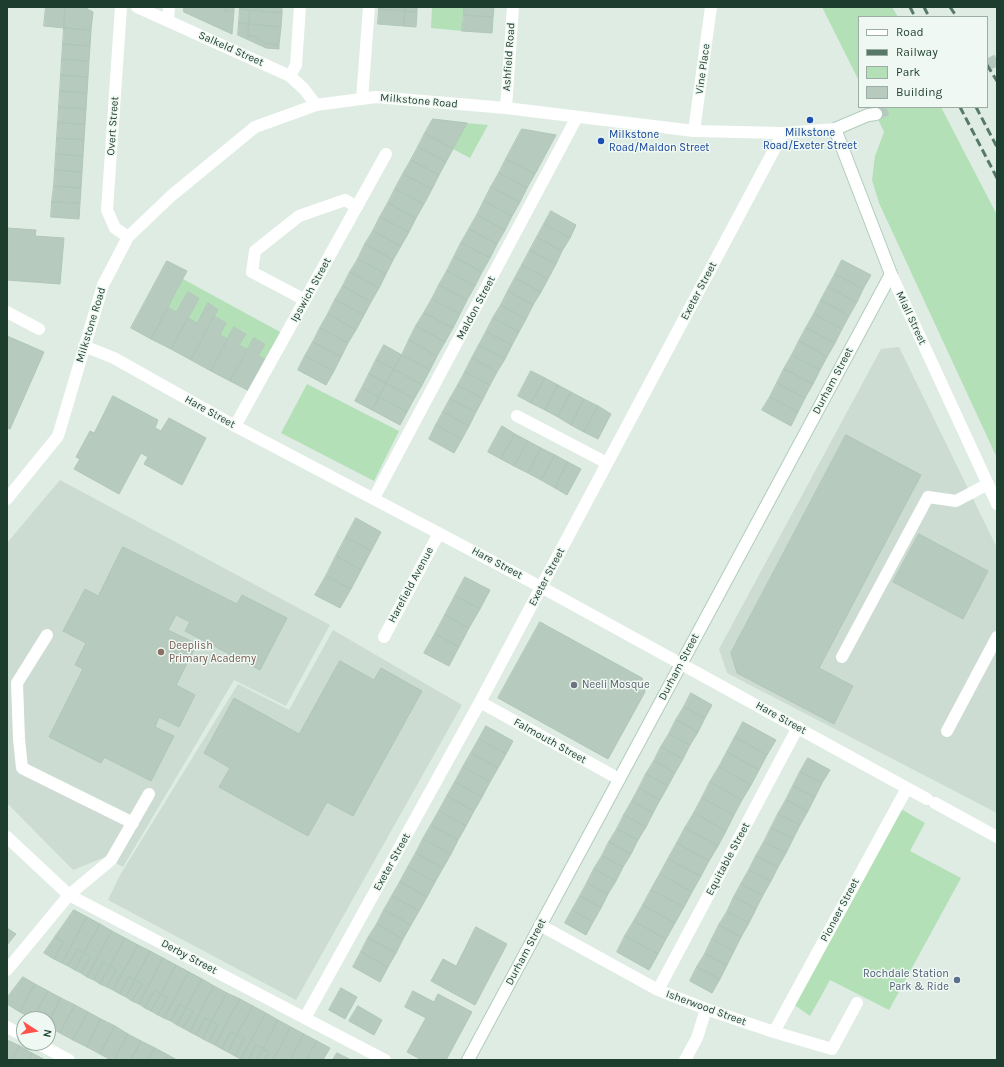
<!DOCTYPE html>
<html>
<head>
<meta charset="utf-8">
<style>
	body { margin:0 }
	#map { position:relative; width:1004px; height:1067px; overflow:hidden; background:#deece3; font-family:Karla,sans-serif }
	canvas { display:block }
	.frame { position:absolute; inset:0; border:8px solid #1d3d2f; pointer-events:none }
	.legend { position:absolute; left:858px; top:16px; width:130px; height:92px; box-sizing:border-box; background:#eff8f2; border:1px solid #9bada4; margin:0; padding:5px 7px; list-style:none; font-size:12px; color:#1d3d2f }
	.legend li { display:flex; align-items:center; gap:8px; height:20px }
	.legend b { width:20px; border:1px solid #9bada4 }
	.north { position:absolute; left:16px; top:1011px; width:40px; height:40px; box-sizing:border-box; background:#eff8f2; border:1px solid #9bada4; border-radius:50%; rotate:102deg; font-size:11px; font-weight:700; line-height:16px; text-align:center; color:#1d3d2f }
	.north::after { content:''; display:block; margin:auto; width:14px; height:18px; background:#ff5349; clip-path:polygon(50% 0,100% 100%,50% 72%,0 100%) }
</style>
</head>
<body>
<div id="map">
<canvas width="1004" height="1067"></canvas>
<div class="frame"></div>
<ul class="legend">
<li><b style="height:5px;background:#fff"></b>Road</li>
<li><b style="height:5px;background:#57796a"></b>Railway</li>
<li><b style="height:11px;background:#b4e0b7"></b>Park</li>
<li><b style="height:11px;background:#b6cabe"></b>Building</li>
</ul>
<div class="north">N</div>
</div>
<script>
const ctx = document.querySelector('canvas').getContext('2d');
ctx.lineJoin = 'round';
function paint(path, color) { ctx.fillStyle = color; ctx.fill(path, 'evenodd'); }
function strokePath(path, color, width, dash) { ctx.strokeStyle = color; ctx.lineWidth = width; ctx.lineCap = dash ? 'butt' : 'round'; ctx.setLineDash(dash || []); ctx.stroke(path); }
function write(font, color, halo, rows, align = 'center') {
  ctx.font = font + ' Karla,sans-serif'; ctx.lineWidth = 3; ctx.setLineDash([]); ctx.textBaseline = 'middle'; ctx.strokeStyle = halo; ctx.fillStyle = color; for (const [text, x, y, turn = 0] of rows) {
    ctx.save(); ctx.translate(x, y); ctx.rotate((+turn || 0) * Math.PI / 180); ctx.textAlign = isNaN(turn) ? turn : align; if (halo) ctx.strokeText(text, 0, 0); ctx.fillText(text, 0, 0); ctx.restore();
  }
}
const built = new Path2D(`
	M899 347 997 548V813L727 673 719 649 881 349Z
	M60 480 330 625 286 706 234 680 123 867 105 857 73 870 7 803V543Z
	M333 630 462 705 296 1000 108 900 120 875 238 684 289 710Z`);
const green = new Path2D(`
	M432 7H464L462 31 431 28Z
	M822 7H892L898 17H859V81Z
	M872 107H941L997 215V458L879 203 872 180 875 156 884 132Z
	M467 123 488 125 470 158 453 149Z
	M183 279 282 333 267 360 258 356 265 344 254 338 248 350 239 345 246 333 234 327 228 339 220 335 226 323 214 316 218 308 208 303 197 323 188 318 198 297 188 292 176 312 168 307Z
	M307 384 399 431 374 481 281 433Z
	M901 809 925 823 910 851 961 878 889 1010 830 980 810 1016 793 1004Z`);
const building = new Path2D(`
	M46 7H65L64 28 44 26Z
	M65 7H84L93 12 91 30 64 28Z
	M184 7H225V11H234L232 34 184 12Z
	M225 7H234V11H225Z
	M241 7H257L256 11 240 9Z
	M257 7H282V13L256 11Z
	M379 7H405V11L379 9Z
	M405 7H417V12L405 11Z
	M464 7H494L493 17 464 15Z
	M240 9 250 10 249 24 239 23Z
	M379 9 405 11 404 26 378 24Z
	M250 10 282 13 281 27 249 24Z
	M405 11 417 12 416 27 404 26Z
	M464 15 493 17 492 33 462 31Z
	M239 23 249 24 248 36H254L267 44 279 45V49L266 48 238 35Z
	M249 24 281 27 279 45 267 44 254 36H248Z
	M64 28 91 30 90 46 63 44Z
	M63 44 90 46 89 61 62 59Z
	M62 59 89 61 88 77 61 75Z
	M61 75 88 77 87 93 60 91Z
	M60 91 87 93 86 109 59 107Z
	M59 107 86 109 85 124 58 123Z
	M433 119 467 123 453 149 425 133Z
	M58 123 85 124 84 140 57 138Z
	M522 129 556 135 535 174 506 159Z
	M425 133 453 149 446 162 418 147Z
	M57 138 84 140 83 156 56 154Z
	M418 147 446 162 439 175 411 160Z
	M56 154 83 156 82 172 55 170Z
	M506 159 535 174 527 188 499 173Z
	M411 160 439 175 432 189 403 174Z
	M55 170 82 172 81 188 54 186Z
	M499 173 527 188 520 202 491 187Z
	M403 174 432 189 424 204 395 189Z
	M54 186 81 188 80 203 52 202Z
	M491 187 520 202 512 216 484 201Z
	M395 189 424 204 416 218 388 203Z
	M484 201 512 216 505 230 477 215Z
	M52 202 80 203 79 219 51 217Z
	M388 203 416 218 409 232 380 217Z
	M551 211 576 225 570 238 544 224Z
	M477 215 505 230 497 244 469 229Z
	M380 217 409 232 401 246 373 231Z
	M544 224 570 238 562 251 537 237Z
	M7 228 36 230 35 236 64 238 60 284 7 280Z
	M469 229 497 244 490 258 461 243Z
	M373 231 401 246 393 260 365 244Z
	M537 237 562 251 556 264 530 250Z
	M461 243 490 258 482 272 454 257Z
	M365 244 393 260 386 274 358 259Z
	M530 250 556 264 548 279 522 265Z
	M454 257 482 272 475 286 447 271Z
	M358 259 386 274 379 288 350 272Z
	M842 260 871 275 863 289 835 274Z
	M167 261 187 271 151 339 131 328Z
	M522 265 548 279 541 292 515 278Z
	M447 271 475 286 467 300 439 285Z
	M350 272 379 288 371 302 343 286Z
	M835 274 863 289 857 302 828 287Z
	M515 278 541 292 533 305 508 291Z
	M439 285 467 300 460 314 432 299Z
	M343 286 371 302 364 315 335 300Z
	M828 287 857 302 849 316 821 300Z
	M508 291 533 305 526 319 501 305Z
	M188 292 199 298 171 349 151 339 168 307 176 312Z
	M432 299 460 314 453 328 424 313Z
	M335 300 364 315 356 330 328 314Z
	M821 300 849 316 842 329 814 314Z
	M208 303 218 309 191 360 171 349 188 318 197 323Z
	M501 305 526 319 519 332 493 318Z
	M424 313 453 328 445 342 416 326Z
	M328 314 356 330 348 343 320 328Z
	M814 314 842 329 835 343 806 328Z
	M214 316 226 323 220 335 228 339 211 371 191 360Z
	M493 318 519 332 512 345 486 332Z
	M416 326 445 342 437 356 409 340Z
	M234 327 246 334 239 345 248 350 230 381 211 371Z
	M320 328 348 343 341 357 313 342Z
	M806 328 835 343 827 357 799 341Z
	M486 332 512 345 505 359 479 345Z
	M7 336 44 352 10 429 7 428Z
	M254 338 265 344 258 356 267 360 251 392 230 381Z
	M409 340 437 356 430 370 402 355Z
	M799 341 827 357 820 370 792 355Z
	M313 342 341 357 334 371 305 356Z
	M384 345 402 355 394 369 376 360Z
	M479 345 505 359 497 372 472 358Z
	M402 355 430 370 422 385 394 369Z
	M792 355 820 370 813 384 784 369Z
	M305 356 334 371 326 385 298 370Z
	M472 358 497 372 490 385 465 372Z
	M376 360 394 369 386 383 369 374Z
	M394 369 422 385 414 399 386 383Z
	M784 369 813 384 805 398 777 383Z
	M531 371 545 378 531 403 518 396Z
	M465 372 490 385 483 399 458 385Z
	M369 374 386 383 379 397 362 388Z
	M545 378 558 385 545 410 531 403Z
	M386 383 414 399 407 412 379 397Z
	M777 383 805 398 798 412 770 397Z
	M458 385 483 399 476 412 450 399Z
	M558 385 571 392 558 417 545 410Z
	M362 388 379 397 372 410 355 401Z
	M571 392 584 399 571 425 558 417Z
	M113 396 158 420 155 428 161 431 169 418 206 438 182 485 144 464 148 457 141 453 119 494 74 469 80 459 76 457 90 431 94 433Z
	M379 397 407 412 400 425 372 410Z
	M770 397 798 412 791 426 762 410Z
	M450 399 476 412 469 426 443 412Z
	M584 399 598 406 584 432 571 425Z
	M598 406 611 414 598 439 584 432Z
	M443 412 469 426 462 439 436 425Z
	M436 425 462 439 454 453 429 439Z
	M502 426 515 434 501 459 488 452Z
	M515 434 528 441 514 466 501 459Z
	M846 435 921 475 819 668 853 686 834 724 737 673 731 653Z
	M528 441 541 448 528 473 514 466Z
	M541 448 555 455 541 480 528 473Z
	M555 455 568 462 555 488 541 480Z
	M568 462 581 469 567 495 555 488Z
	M356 518 381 532 371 551 346 537Z
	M919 534 988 571 963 619 893 582Z
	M346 537 371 551 361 570 336 556Z
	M123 547 237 604 242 595 287 618 260 670 185 631 190 622 176 615 168 630 197 644 176 685 195 695 179 727 159 717 155 727 174 736 151 781 104 757 101 763 49 737 83 669 75 665 86 643 63 631 85 589 98 596Z
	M336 556 361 570 351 589 326 576Z
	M326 576 351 589 340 608 315 595Z
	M465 577 490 590 480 609 455 596Z
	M455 596 480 609 469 628 445 615Z
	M445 615 469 628 459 647 435 634Z
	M540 622 642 678 645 692 608 759 498 698Z
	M435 634 459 647 449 666 424 653Z
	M340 661 374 680 381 668 422 691 353 816 327 802 308 836 219 787 230 768 204 753 234 698 299 734Z
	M691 693 712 705 705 718 684 707Z
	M684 707 705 718 698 732 676 720Z
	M676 720 698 732 690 745 669 734Z
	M743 722 776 740 767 755 735 737Z
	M486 726 513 741 506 754 479 739Z
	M669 734 690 745 683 759 661 747Z
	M735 737 767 755 759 770 727 752Z
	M479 739 506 754 498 768 471 753Z
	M661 747 683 759 675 773 654 761Z
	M727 752 759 770 751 785 719 767Z
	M471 753 498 768 490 782 463 767Z
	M808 758 830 770 822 783 800 772Z
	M654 761 675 773 668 786 646 774Z
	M463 767 490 782 482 797 455 782Z
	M719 767 751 785 742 800 710 782Z
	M800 772 822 783 815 797 793 786Z
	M646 774 668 786 660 800 639 788Z
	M455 782 482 797 474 811 447 796Z
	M710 782 742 800 734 815 702 798Z
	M793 786 815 797 808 811 786 800Z
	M639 788 660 800 653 813 632 801Z
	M447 796 474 811 466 826 439 811Z
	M702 798 734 815 726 831 694 813Z
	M786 800 808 811 800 825 778 814Z
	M632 801 653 813 646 827 624 815Z
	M439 811 466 826 458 840 431 825Z
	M694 813 726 831 718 846 685 828Z
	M778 814 800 825 793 839 771 828Z
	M624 815 646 827 638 840 617 829Z
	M431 825 458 840 451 854 423 839Z
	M685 828 718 846 709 861 677 843Z
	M771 828 793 839 786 853 764 842Z
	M617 829 638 840 631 854 609 842Z
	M423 839 451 854 443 868 416 853Z
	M609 842 631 854 623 867 602 856Z
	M764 842 786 853 778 867 756 856Z
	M677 843 709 861 701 876 668 859Z
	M416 853 443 868 435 882 408 867Z
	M602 856 623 867 616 881 594 869Z
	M756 856 778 867 771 881 749 870Z
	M668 859 701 876 692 892 660 874Z
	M408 867 435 882 427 897 400 882Z
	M594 869 616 881 608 894 587 883Z
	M749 870 771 881 763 895 741 884Z
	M660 874 692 892 684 907 651 890Z
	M400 882 427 897 419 911 392 896Z
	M587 883 608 894 601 908 580 896Z
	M741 884 763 895 756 909 734 897Z
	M651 890 684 907 675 923 643 905Z
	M392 896 419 911 411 925 384 910Z
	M580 896 601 908 593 922 572 910Z
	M734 897 756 909 749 923 727 912Z
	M643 905 675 923 666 939 634 921Z
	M74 910 87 917 62 963 54 959 64 942 55 937Z
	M384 910 411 925 403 939 377 924Z
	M572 910 593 922 586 935 565 923Z
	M727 912 749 923 741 937 719 925Z
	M87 917 100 924 84 953 78 949 68 966 62 963Z
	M634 921 666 939 658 954 625 936Z
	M100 924 112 931 87 977 81 973 91 956 84 953Z
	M377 924 403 939 396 953 368 938Z
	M719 925 741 937 734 951 712 939Z
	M476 927 507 944 475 1005 431 981 443 959 456 966Z
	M7 928 16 934 7 945Z
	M112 931 125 938 110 966 103 963 94 980 87 977Z
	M625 936 658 954 649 970 617 952Z
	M55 937 64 942 54 959 44 953Z
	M125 938 138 945 113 990 107 987 116 970 110 966Z
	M368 938 396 953 388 967 361 952Z
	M712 939 734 951 727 965 705 954Z
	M138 945 150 951 135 980 129 977 120 994 113 990Z
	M78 949 84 953 75 970 68 966Z
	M150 951 163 958 139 1004 132 1001 142 984 135 980Z
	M361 952 388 967 380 982 353 967Z
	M84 953 91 956 81 973 75 970Z
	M705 954 727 965 720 979 697 967Z
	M163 958 176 965 161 994 155 990 145 1008 139 1004Z
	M103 963 110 966 100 984 94 980Z
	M176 965 189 972 164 1018 158 1015 167 997 161 994Z
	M110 966 116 970 107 987 100 984Z
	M697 967 720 979 712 993 690 981Z
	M189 972 202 979 186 1008 180 1004 171 1021 164 1018Z
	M23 977 35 984 20 1012 7 1004V998Z
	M129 977 135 980 126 997 120 994Z
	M202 979 214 986 190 1032 183 1028 193 1011 186 1008Z
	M135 980 142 984 132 1001 126 997Z
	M35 984 48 991 33 1019 20 1012Z
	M214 986 227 993 212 1021 205 1018 196 1035 190 1032Z
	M341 988 357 997 345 1019 329 1010Z
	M155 990 161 994 151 1011 145 1008Z
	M48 991 61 998 48 1023V1019H33Z
	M413 991 434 1002 438 994 472 1012 446 1060H422L407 1052 426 1018 405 1007Z
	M227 993 240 999 215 1045 209 1042 218 1025 212 1021Z
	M161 994 167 997 158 1015 151 1011Z
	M61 998 75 1005 60 1033 48 1026V1023Z
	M240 999 253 1006 237 1035 231 1032 222 1049 215 1045Z
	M180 1004 186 1008 177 1025 171 1021Z
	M75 1005 88 1012 73 1040 60 1033Z
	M253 1006 266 1013 241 1059 235 1056 244 1038 237 1035Z
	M358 1006 382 1020 374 1035 349 1021Z
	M186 1008 193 1011 183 1028 177 1025Z
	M88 1012 101 1019 87 1047 73 1040Z
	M266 1013 278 1020 263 1049 256 1045 249 1060H242L241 1059Z
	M205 1018 212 1021 203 1039 196 1035Z
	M101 1019 115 1026 100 1054 87 1047Z
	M278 1020 291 1027 273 1060H265L269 1052 263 1049Z
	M212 1021 218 1025 209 1042 203 1039Z
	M115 1026 128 1034 114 1060H111L100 1054Z
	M291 1027 304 1034 290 1060H273Z
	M231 1032 237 1035 228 1052 222 1049Z
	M128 1034 141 1041 131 1060H114Z
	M304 1034 317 1041 306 1060H290Z
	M237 1035 244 1038 235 1056 228 1052Z
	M7 1040 20 1046 12 1060H7Z
	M141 1041 155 1048 148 1060H131Z
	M317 1041 330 1048 323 1060H306Z
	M256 1045 263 1049 257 1060H249Z
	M20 1046 32 1053 29 1060H12Z
	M155 1048 168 1055 165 1060H148Z
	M263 1049 269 1052 265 1060H257Z
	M32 1053 45 1060H29Z
	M337 1053 351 1060H333Z
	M168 1055 177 1060H165Z`);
const secondaryTunnel = new Path2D(`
	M987 65 997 60
	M876 114 892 107`);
const service = new Path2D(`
	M305 300 252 272 255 251 299 216 345 200 357 207
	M517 416 607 463
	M47 635 17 683 19 739 22 768 133 823
	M842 657 928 497 956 501 988 484
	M947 731 997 637
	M69 895 111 860 149 794`);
const minor = new Path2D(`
	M121 7 107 210 115 228 128 237
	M137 7 290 76 304 89 316 105
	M168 21 169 7
	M290 76 296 65 300 7
	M362 99 369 7
	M506 108 513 7
	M694 131 711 7
	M891 274 997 504
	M7 312 39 329
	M84 346 114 358 235 426 541 587 927 799
	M235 426 386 154
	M374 498 577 117
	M7 499 58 436 103 285 128 237 171 196 255 127 316 105 376 97 506 108 694 131 783 133 835 129
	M384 637 439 533
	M480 702 619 779
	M935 803 997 837
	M7 837 69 895 385 1060
	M540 925 658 990 706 1009 774 1032 832 1049 857 1003
	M7 970 69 895
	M658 990 798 727
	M305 1018 480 702 783 133
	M7 1027 24 1036
	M774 1032 907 788
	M37 1043 69 1060
	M685 1060 697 1038 706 1009`);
const secondary = new Path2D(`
	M468 1060 891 274 835 129 868 115 876 114`);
const rail = new Path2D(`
	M910 7 915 17
	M924 7 929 17
	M950 7 957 17
	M987 65 997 81
	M960 107 997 178
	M976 107 997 147`);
const markers = [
	[810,120,4,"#1a4fb4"],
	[601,141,4,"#1a4fb4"],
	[161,652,4,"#8d6e63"],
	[574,685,4,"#6b7280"],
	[957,980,4,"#5c6f8a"]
];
const streetNames = [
	["Salkeld Street",231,49,24],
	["Ashfield Road",509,57,-86],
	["Vine Place",703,69,-82],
	["Milkstone Road",419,101,5],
	["Overt Street",113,126,-86],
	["Ipswich Street",311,290,-61],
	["Exeter Street",699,291,-62],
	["Maldon Street",476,308,-62],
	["Miall Street",911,318,65],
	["Milkstone Road",91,325,-73],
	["Durham Street",833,381,-62],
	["Hare Street",210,412,29],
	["Hare Street",497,563,28],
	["Exeter Street",547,577,-62],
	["Harefield Avenue",411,585,-62],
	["Durham Street",679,667,-62],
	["Hare Street",781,718,29],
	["Falmouth Street",550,741,29],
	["Equitable Street",728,859,-62],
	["Exeter Street",392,862,-61],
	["Pioneer Street",840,910,-62],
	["Durham Street",526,952,-62],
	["Derby Street",189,957,28],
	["Isherwood Street",706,1008,20]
];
const transitNames = [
	["Milkstone",810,133],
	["Road/Exeter Street",810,146],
	["Milkstone",609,135,"left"],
	["Road/Maldon Street",609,148,"left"]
];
const educationNames = [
	["Deeplish",169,646],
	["Primary Academy",169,659]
];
const worshipNames = [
	["Neeli Mosque",582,685]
];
const serviceNames = [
	["Rochdale Station",949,974],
	["Park & Ride",949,987]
];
paint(built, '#ccdcd2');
paint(green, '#b4e0b7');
paint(building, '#b6cabe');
strokePath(building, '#b0c6b9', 1);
strokePath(secondaryTunnel, '#b7c9bf', 12, [12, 6]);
strokePath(secondary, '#b0cdbd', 14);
strokePath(service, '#fff', 12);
strokePath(minor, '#fff', 12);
strokePath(secondary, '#fff', 12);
strokePath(rail, '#57796a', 3, [8, 4]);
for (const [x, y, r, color] of markers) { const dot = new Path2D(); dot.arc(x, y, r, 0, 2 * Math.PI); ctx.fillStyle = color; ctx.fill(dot); strokePath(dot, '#eff8f2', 1.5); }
write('11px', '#1d3d2f', '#eff8f2', streetNames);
write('11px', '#164399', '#eff8f2', transitNames);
write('11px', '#785e54', '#eff8f2', educationNames, 'left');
write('11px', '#5b616d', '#eff8f2', worshipNames, 'left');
write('11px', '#4e5e75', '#eff8f2', serviceNames, 'right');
</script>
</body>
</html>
